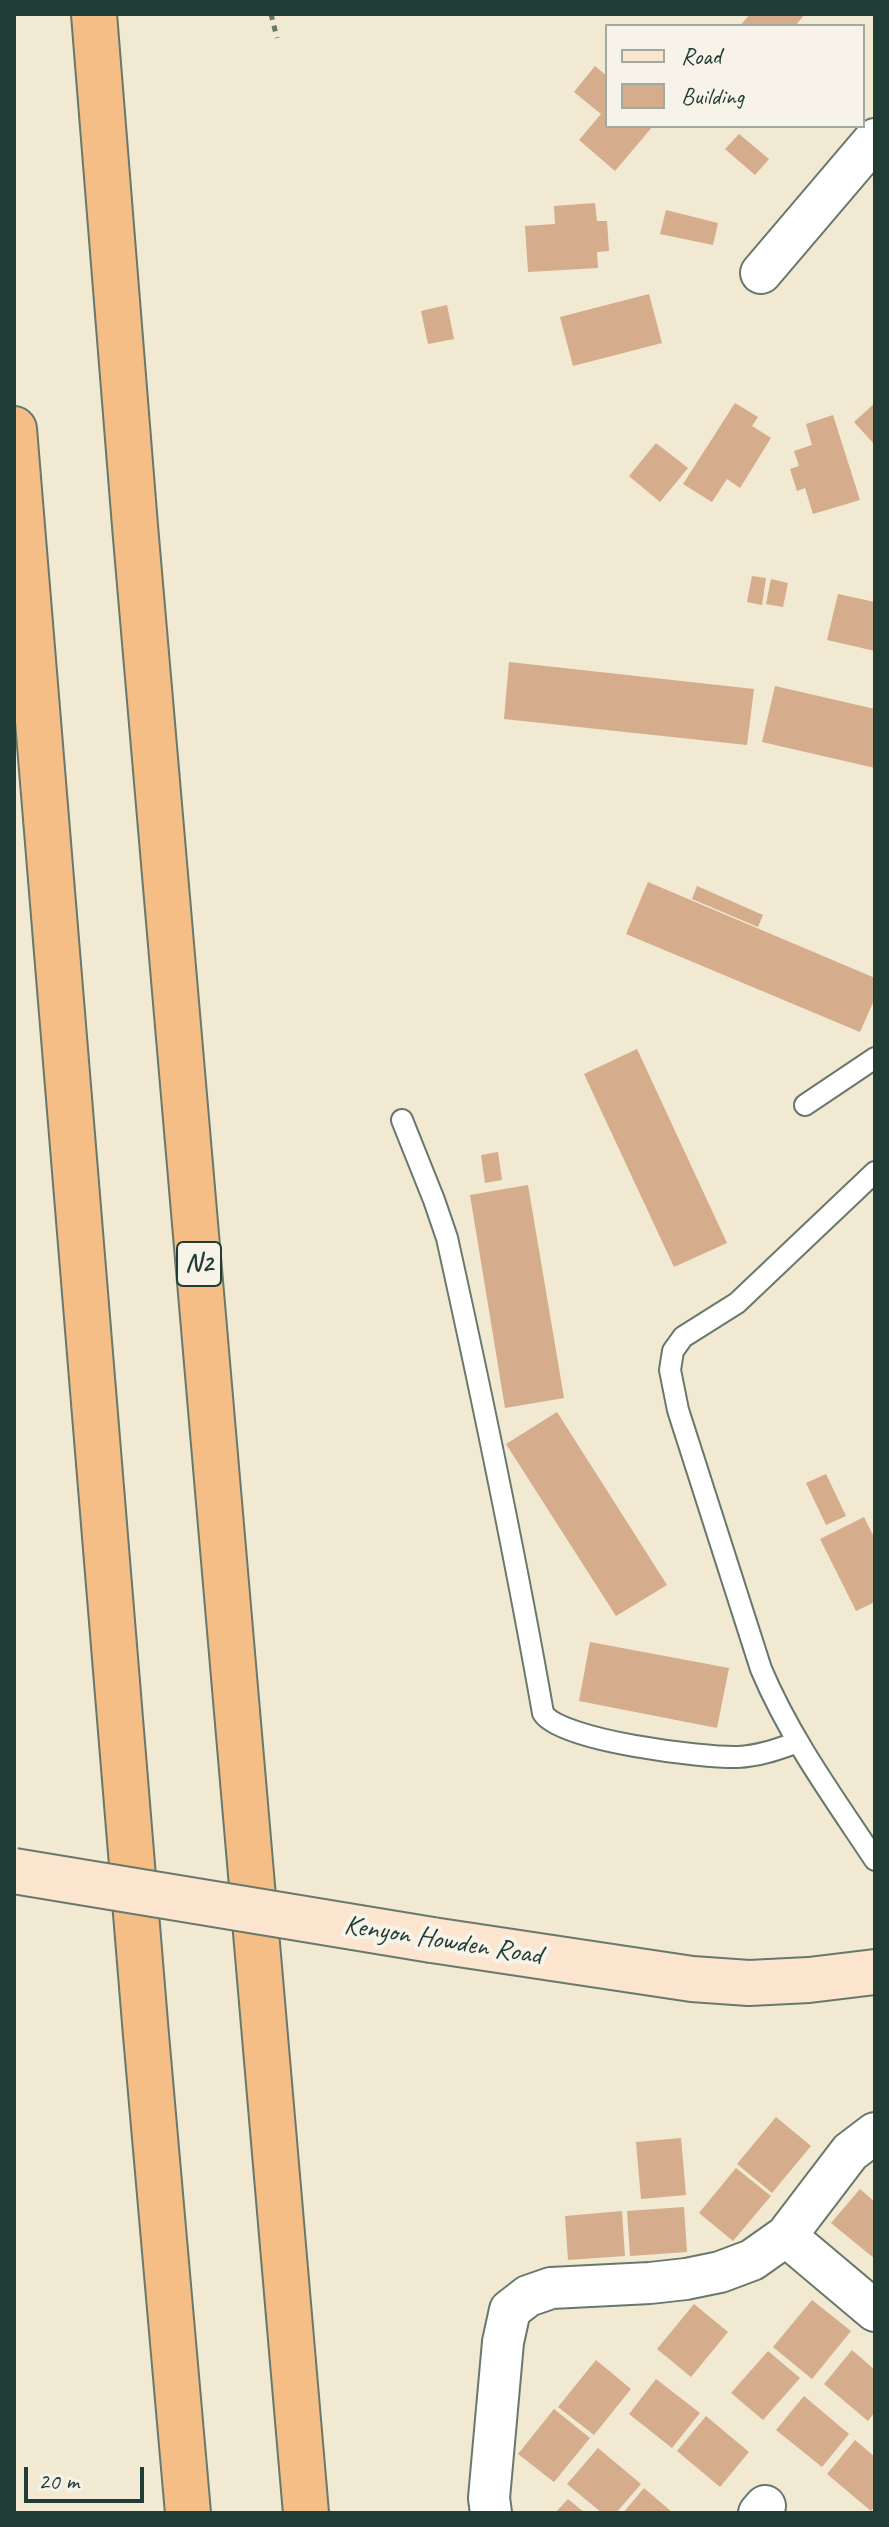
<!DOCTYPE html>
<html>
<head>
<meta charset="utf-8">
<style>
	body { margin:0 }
	#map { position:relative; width:889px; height:2527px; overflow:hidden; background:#f1e9d1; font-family:Caveat,sans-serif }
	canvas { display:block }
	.frame { position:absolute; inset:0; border:16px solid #1f3d34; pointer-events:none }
	.legend { position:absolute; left:605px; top:24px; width:260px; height:104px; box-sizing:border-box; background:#f7f3e8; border:2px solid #a1aaa0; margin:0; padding:10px 14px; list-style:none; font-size:24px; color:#1f3d34 }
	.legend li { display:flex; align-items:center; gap:16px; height:40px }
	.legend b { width:40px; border:2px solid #a1aaa0 }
	.scale { position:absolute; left:24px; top:2467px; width:120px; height:36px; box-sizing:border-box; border:4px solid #1f3d34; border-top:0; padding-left:10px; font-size:24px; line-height:28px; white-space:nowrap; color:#1f3d34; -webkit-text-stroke:6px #f7f3e8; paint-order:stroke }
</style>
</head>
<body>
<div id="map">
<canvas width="889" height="2527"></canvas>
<div class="frame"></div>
<ul class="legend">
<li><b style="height:10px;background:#fbe5cf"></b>Road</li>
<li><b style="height:22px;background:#d5ac8c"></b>Building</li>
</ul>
<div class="scale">20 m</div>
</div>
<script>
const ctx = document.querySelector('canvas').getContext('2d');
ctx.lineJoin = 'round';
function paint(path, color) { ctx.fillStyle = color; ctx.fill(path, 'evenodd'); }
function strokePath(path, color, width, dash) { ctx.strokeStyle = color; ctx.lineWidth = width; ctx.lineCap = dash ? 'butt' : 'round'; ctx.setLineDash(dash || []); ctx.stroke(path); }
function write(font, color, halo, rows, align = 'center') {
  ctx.font = font + ' Caveat,sans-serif'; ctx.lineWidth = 8; ctx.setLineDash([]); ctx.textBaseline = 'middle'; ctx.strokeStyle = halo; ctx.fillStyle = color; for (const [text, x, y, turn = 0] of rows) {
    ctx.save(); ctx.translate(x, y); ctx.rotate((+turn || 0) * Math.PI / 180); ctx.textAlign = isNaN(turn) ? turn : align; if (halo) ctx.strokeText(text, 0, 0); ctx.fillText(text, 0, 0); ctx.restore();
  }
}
const building = new Path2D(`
	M750 14H805L795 26H740Z
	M595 66 607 76V126H653L615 171 579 140 601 114 574 92Z
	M739 134 769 159 755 175 725 149Z
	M595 203 597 221H607L609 251 597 252 598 268 528 272 525 226 555 224 554 206Z
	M666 210 718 223 713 245 660 234Z
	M649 294 662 343 573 366 560 317Z
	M447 305 454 339 428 344 421 311Z
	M735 403 758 417 752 426 771 438 740 488 727 479 712 502 683 484Z
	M875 403V445L854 422Z
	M833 415 860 500 813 514 805 488 797 491 790 469 799 466 794 451 812 445 806 424Z
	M656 443 688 468 660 502 629 476Z
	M752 576 766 578 762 605 747 602Z
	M771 579 788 583 783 607 766 604Z
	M838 594 875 602V651L827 640Z
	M509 662 754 689 747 745 504 719Z
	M775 686 875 709V768L762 742Z
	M648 882 875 978V998L860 1032 626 934Z
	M697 886 763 915 758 927 692 899Z
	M637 1049 727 1243 674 1267 584 1074Z
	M498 1152 502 1180 485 1183 481 1155Z
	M528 1185 564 1398 505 1408 470 1195Z
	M557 1412 667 1585 616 1616 506 1444Z
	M826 1474 846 1516 826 1525 806 1483Z
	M864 1517 875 1539V1602L856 1611 820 1539Z
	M590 1642 729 1668 717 1728 579 1701Z
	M776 2117 811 2146 772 2193 737 2164Z
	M681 2138 686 2195 641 2199 636 2142Z
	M736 2168 771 2196 733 2241 699 2213Z
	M860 2189 875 2202V2259L831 2223Z
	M684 2207 687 2252 630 2256 627 2211Z
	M622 2211 625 2256 568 2260 565 2216Z
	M812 2300 851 2331 812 2379 773 2347Z
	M694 2304 728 2332 691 2377 657 2349Z
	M852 2350 875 2370V2412L868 2421 824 2384Z
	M768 2351 800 2378 763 2420 731 2393Z
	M596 2360 631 2389 594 2435 558 2407Z
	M656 2379 700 2413 672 2448 629 2414Z
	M804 2396 849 2434 822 2467 776 2430Z
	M554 2409 590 2438 554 2482 518 2454Z
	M706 2416 749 2452 720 2487 677 2451Z
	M855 2440 875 2457V2506L871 2511 827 2474Z
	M598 2448 641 2484 616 2513H602L567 2484Z
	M644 2488 673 2513H623Z
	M568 2499 585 2513H555Z`);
const path = new Path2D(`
	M271 14 277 38`);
const lane = new Path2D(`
	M805 1105 875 1058
	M402 1120 434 1200 447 1238C482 1396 515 1554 543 1713 560 1741 704 1758 738 1757 760 1756 778 1749 798 1742
	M875 1172 737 1303 683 1337 673 1351 670 1370 678 1410 761 1669C790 1738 834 1798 875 1860`);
const street = new Path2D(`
	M761 273 875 139
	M786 2236 875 2311
	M491 2513 489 2498 503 2342 510 2310 528 2296 551 2288 650 2283 686 2279 720 2272 752 2260 786 2236 850 2152 875 2133
	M759 2513 765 2506`);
const secondary = new Path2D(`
	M432 1940 692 1979 749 1983 809 1980 875 1972`);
const highway = new Path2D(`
	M94 14 135 526 306 2513
	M14 429 146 2035 188 2513`);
const secondaryBridge = new Path2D(`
	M14 1871 432 1940`);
const shields = [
	[199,1264,44]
];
const shieldNames = [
	["N2",199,1264]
];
const streetNames = [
	["Kenyon Howden Road",443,1941,9]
];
paint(building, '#d5ac8c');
strokePath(lane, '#68796b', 24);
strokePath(street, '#68796b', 44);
strokePath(secondary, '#68796b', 48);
strokePath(highway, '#68796b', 48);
strokePath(path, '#68796b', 5, [6, 6]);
strokePath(lane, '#fff', 20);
strokePath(street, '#fff', 40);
strokePath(secondary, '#fbe5cf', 44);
strokePath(highway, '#f6be87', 44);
strokePath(secondaryBridge, '#68796b', 48, []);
strokePath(secondaryBridge, '#fbe5cf', 44);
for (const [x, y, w] of shields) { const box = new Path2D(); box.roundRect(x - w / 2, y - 22, w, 44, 6); ctx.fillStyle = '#f7f3e8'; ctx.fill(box); strokePath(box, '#1f3d34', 2); }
write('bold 26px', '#1f3d34', null, shieldNames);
write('28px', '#1f3d34', '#f7f3e8', streetNames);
</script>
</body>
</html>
